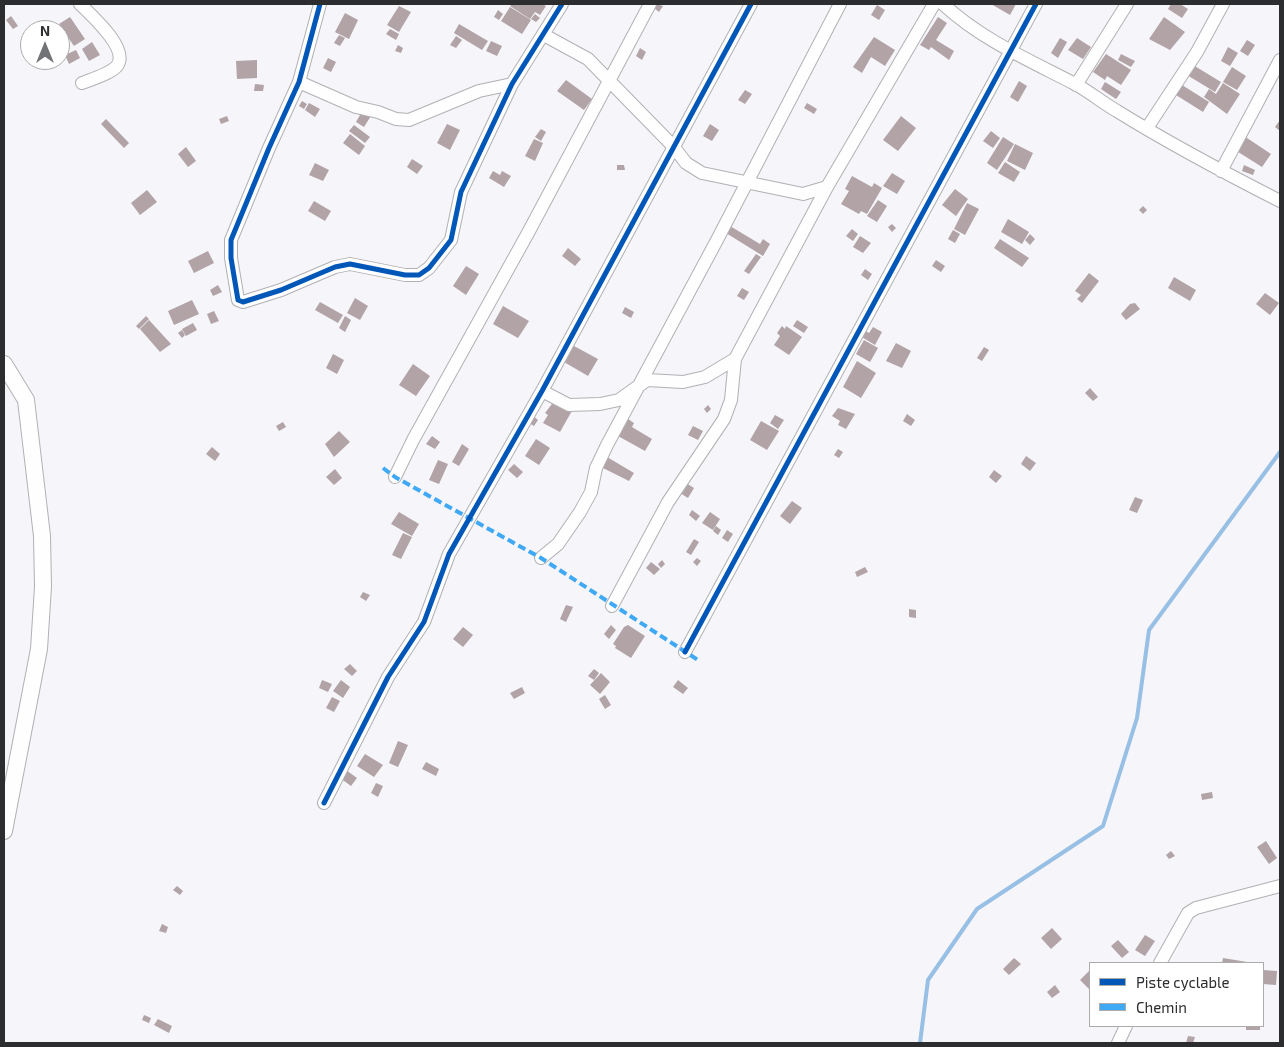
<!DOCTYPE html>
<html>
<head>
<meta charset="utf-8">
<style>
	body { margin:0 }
	#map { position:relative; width:1284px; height:1047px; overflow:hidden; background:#f5f5fa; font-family:"Exo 2",sans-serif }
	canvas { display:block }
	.frame { position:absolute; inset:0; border:5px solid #2c2d2f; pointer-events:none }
	.legend { position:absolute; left:1089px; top:962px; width:175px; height:65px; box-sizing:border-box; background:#fff; border:1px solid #ababac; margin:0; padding:6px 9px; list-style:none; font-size:15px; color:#2c2d2f }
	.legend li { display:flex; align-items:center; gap:10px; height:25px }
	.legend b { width:25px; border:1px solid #ababac }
	.north { position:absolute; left:20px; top:20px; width:50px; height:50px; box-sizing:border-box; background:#fff; border:1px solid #ababac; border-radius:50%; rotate:0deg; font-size:14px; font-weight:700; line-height:20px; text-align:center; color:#2c2d2f }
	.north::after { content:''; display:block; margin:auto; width:18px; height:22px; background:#727376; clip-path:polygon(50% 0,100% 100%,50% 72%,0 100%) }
</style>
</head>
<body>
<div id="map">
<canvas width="1284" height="1047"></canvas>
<div class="frame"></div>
<ul class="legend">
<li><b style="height:6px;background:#0057b8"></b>Piste cyclable</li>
<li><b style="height:6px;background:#3fa9f5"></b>Chemin</li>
</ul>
<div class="north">N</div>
</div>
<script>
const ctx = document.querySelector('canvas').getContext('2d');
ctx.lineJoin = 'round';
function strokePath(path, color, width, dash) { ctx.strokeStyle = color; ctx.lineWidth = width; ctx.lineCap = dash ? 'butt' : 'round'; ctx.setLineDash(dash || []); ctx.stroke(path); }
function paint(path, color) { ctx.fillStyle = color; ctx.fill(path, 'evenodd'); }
const stream = new Path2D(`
	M920 1043 928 980 977 909 1103 826 1137 718 1149 630 1280 452`);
const building = new Path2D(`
	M512 4H542L546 6 540 15 535 12 530 19 510 6Z
	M656 4 663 6 659 12 654 8Z
	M991 4H1016L1010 15Z
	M1171 4H1180L1188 9 1182 18 1168 9Z
	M877 5 885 10 879 20 871 15Z
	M399 6 411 12 399 32 387 25Z
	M510 7 531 20 522 34 501 21Z
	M498 10 503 14 499 20 494 17Z
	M345 13 358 20 349 39 335 32Z
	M535 14 540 18 536 22 531 19Z
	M11 16 18 26 13 29 6 20Z
	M70 17 85 39 74 46 59 24Z
	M938 17 947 23 936 40 954 51 949 60 931 47 929 50 920 45Z
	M1164 17 1185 32 1170 50 1149 39Z
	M459 24 488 41 482 50 454 33Z
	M390 29 399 34 396 40 386 34Z
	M339 35 345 38 340 46 334 43Z
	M456 36 462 40 456 48 450 45Z
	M874 37 895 50 885 66 871 57 862 73 853 67Z
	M1060 38 1067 42 1058 58 1051 53Z
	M1077 38 1091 47 1083 59 1068 50Z
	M1247 40 1255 45 1248 56 1240 51Z
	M491 41 502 46 497 56 486 51Z
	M92 42 100 55 89 61 82 49Z
	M398 45 403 48 401 53 395 51Z
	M1228 47 1238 53 1230 66 1221 61Z
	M640 48 646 52 642 60 636 56Z
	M76 50 80 58 69 64 65 55Z
	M1106 54 1131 70 1121 85 1107 76 1105 80 1093 72Z
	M1121 54 1135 61 1131 67 1118 60Z
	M328 58 336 62 331 72 323 68Z
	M257 60V78L237 79 236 61Z
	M1193 65 1221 82 1215 92 1187 75Z
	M1232 67 1246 76 1237 90 1223 82Z
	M566 80 592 99 584 110 557 91Z
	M1019 81 1027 86 1018 102 1010 97Z
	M1105 82 1121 92 1116 99 1101 89Z
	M1223 83 1240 94 1227 114 1204 97 1209 89 1216 94Z
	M255 84 264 85 263 91H254Z
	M1182 85 1209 102 1203 112 1176 95Z
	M745 90 752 94 745 104 738 100Z
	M302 101 307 104 304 109 299 106Z
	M309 103 320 109 315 117 305 110Z
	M807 103 817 109 814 114 804 108Z
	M365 106 374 111 364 127 356 122Z
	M227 116 229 121 221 124 219 119Z
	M901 116 916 128 898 151 883 140Z
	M106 119 129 143 124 148 101 124Z
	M1280 120V131L1275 127Z
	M447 124 460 130 450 150 437 143Z
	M710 124 719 130 712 141 703 136Z
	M354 125 370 137 365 143 349 131Z
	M541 129 546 132 541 141 535 137Z
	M991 131 1000 138 993 148 983 141Z
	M350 134 365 146 359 155 343 143Z
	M1244 136 1271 154 1262 167 1235 150Z
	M1003 137 1014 144 997 170 987 163Z
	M534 139 543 143 535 161 525 156Z
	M1015 144 1033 153 1025 170 1007 161Z
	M186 147 196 161 188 167 178 154Z
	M412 159 423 166 417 174 407 167Z
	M1005 162 1020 172 1014 182 998 173Z
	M315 163 329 170 323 181 309 175Z
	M617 165H624L625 170H617Z
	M1244 165 1255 170 1253 175 1242 171Z
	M493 171 500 175 502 171 511 176 504 187 489 178Z
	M892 173 905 181 897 194 883 186Z
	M852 176 872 187 874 183 882 188 867 214 861 211 859 214 841 204 849 191 845 189Z
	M955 189 968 199 956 216 942 205Z
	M147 190 157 202 140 215 131 203Z
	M878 200 887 206 877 222 867 216Z
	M314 201 331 211 325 221 308 211Z
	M967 203 979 209 965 235 954 229Z
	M1143 206 1147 210 1143 214 1139 210Z
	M1008 219 1029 232 1022 244 1001 232Z
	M892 224 896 228 892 232 888 227Z
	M730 226 760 244 763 239 770 244 763 256 726 233Z
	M852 229 858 234 853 241 846 236Z
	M953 230 960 234 955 243 948 239Z
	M1030 234 1035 239 1030 245 1025 240Z
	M860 236 871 243 863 253 853 247Z
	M1000 239 1029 258 1022 267 994 248Z
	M568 248 581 259 575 266 562 256Z
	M208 251 214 263 194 273 188 261Z
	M756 254 761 257 749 274 744 271Z
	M936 260 945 266 941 272 932 266Z
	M466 266 479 274 466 295 453 286Z
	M865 269 872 274 868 280 861 275Z
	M1089 273 1099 281 1082 303 1077 299 1081 295 1075 291Z
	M1174 277 1196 290 1190 301 1168 288Z
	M218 285 222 292 213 296 210 290Z
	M742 288 749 292 744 300 737 296Z
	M1265 293 1279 303 1270 315 1256 304Z
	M355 298 368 306 360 320 347 313Z
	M192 300 199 314 174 325 168 311Z
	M320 302 343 315 338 323 315 310Z
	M1135 303 1140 309 1126 320 1121 314 1130 304Z
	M503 306 529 321 518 338 493 324Z
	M625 307 634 312 631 318 622 313Z
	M214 311 219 321 211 324 207 314Z
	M146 316 149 319 139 329 136 326Z
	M345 316 351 320 345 332 339 328Z
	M149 320 171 344 160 352 140 329Z
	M797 320 808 327 804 333 793 326Z
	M193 323 197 330 186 336 182 329Z
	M782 326 785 329 786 326 802 337 789 355 774 345 780 336 777 333Z
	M873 327 882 332 875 345 860 336 864 330 869 333Z
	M182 330 185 335 182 338 178 333Z
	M864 340 878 348 870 362 856 354Z
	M896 343 911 351 902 368 886 361Z
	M574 346 598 359 588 376 564 362Z
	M984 347 989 350 982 361 977 358Z
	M333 354 344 360 337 374 326 368Z
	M857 361 876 373 861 398 843 387Z
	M413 364 430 376 416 396 399 385Z
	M1090 388 1098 397 1093 401 1085 393Z
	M555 400 573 409 560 432 543 423 548 415 545 413Z
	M708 405 711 409 707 413 704 409Z
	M838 408 855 414 846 429 838 425 840 421 832 416Z
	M531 414 538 420 534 426 526 421Z
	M907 414 915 420 911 426 903 421Z
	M775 415 784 420 778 429 770 423Z
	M628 419 634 423 632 427 652 439 645 451 618 436Z
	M761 421 779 431 767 450 750 440Z
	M283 422 286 427 279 431 276 426Z
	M693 426 703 431 698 440 688 435Z
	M339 431 350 442 334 457 325 444Z
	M432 436 440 442 435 449 426 444Z
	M536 439 550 448 539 465 525 456Z
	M462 444 469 449 459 466 452 462Z
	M212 447 220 454 215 461 206 454Z
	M838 449 843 452 839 458 834 455Z
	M1026 456 1036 463 1030 471 1021 464Z
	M607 457 634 473 629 481 601 467Z
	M438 460 448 464 439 484 429 480Z
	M514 464 523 472 517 478 508 470Z
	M335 469 342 478 334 485 326 477Z
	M994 470 1002 476 996 483 989 477Z
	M686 483 694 488 688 498 680 493Z
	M1135 497 1143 500 1137 513 1129 510Z
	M792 501 802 508 790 524 780 516Z
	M692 510 700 516 696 521 689 515Z
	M399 512 419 524 412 536 391 524Z
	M710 512 720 519 713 530 702 523Z
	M716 526 721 530 718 535 713 531Z
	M727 530 733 534 728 542 722 538Z
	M403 533 412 537 401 559 392 555Z
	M694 539 699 542 691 555 686 552Z
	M697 558 701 561 697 566 693 562Z
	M662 560 665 564 661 568 658 564Z
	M651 562 660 569 654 575 646 568Z
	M865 567 868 572 857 577 855 572Z
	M363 592 370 595 366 601 360 597Z
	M566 605 573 607 566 622 560 619Z
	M909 609 916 610V618L909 617Z
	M611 625 616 630 609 639 604 634Z
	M628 625 645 636 631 658 615 648 616 646 613 644 624 627Z
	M463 627 473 635 463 647 453 639Z
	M350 664 357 671 352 676 344 669Z
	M594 669 599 673 594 680 588 676Z
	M601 673 610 682 600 694 590 685Z
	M322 680 332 684 328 692 319 688Z
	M341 680 350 687 343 698 333 691Z
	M678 680 688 688 683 694 673 687Z
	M522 687 525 693 514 699 510 693Z
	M605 695 611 705 605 709 599 699Z
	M332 697 340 701 334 712 326 708Z
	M398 741 408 745 398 767 389 763Z
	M365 754 383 765 374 777 357 766Z
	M426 762 439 769 436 776 422 769Z
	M346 770 357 778 351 786 340 778Z
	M376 783 383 786 378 797 371 793Z
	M1212 792 1213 798 1202 800 1201 794Z
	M1266 841 1277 858 1269 864 1257 847Z
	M1171 851 1175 856 1169 859 1166 855Z
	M177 886 183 891 180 895 173 890Z
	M162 924 168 927 166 933 159 931Z
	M1052 928 1062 939 1051 949 1041 938Z
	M1145 935 1155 941 1145 956 1135 950Z
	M1118 940 1129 952 1122 958 1111 946Z
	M1014 958 1021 964 1009 975 1003 969Z
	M1223 958 1247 962V963H1222Z
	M1090 970V988L1089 989 1080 980Z
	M1263 970 1277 971 1276 985 1263 984Z
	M1055 985 1060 992 1052 998 1047 992Z
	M144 1015 151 1018 149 1023 142 1020Z
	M158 1019 172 1026 169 1033 154 1025Z
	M1246 1026H1260V1030H1246Z
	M1188 1036 1195 1037 1193 1043H1186Z`);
const minor = new Path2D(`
	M80 4C91 15 130 49 117 66 110 74 92 79 82 83
	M320 4 299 82 269 148 231 240V258L238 300 243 302 281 290 335 267 350 264 405 275H419L429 268 451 240 461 192 512 84 562 4
	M943 4C982 40 1029 60 1075 84 1090 92 1103 103 1117 111 1170 144 1225 173 1280 201
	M544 35 588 59 673 146 686 163 702 173 803 194 827 187
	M299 82 356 107 378 112 396 119 409 120 479 91 512 84
	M1076 85 1127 4
	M1147 128 1197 52 1223 4
	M1221 171 1280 60
	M542 391 569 405 600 404 619 400 647 380 683 382 705 377 735 359
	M395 477 413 440 528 233 650 4
	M541 558 558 544 580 512 591 492 596 468 607 445 717 240 840 4
	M612 606 668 502 724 419 731 400 735 359 827 187 934 4
	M685 652 1036 4
	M324 803 388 677 424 622 449 554 542 391 751 4
	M1160 963 1188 913 1196 908 1280 886
	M1118 1043 1126 1026`);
const tertiary = new Path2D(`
	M4 364 26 400 42 536 43 587 39 649 4 831`);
const quiet = new Path2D(`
	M383 468 395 477 541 558 698 660`);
const cycleway = new Path2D(`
	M320 4 299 82 269 148 231 240V258L238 300 243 302 281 290 335 267 350 264 405 275H419L429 268 451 240 461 192 512 84 562 4
	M685 652 1036 4
	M324 803 388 677 424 622 449 554 542 391 751 4`);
strokePath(stream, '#98bfe4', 4);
paint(building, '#b1a3a6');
strokePath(minor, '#b1b1b4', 14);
strokePath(tertiary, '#b1b1b4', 18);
strokePath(minor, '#fefefe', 12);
strokePath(tertiary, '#fefefe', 16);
strokePath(quiet, '#3fa9f5', 4, [8, 4]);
strokePath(cycleway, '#0057b8', 5);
</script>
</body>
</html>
